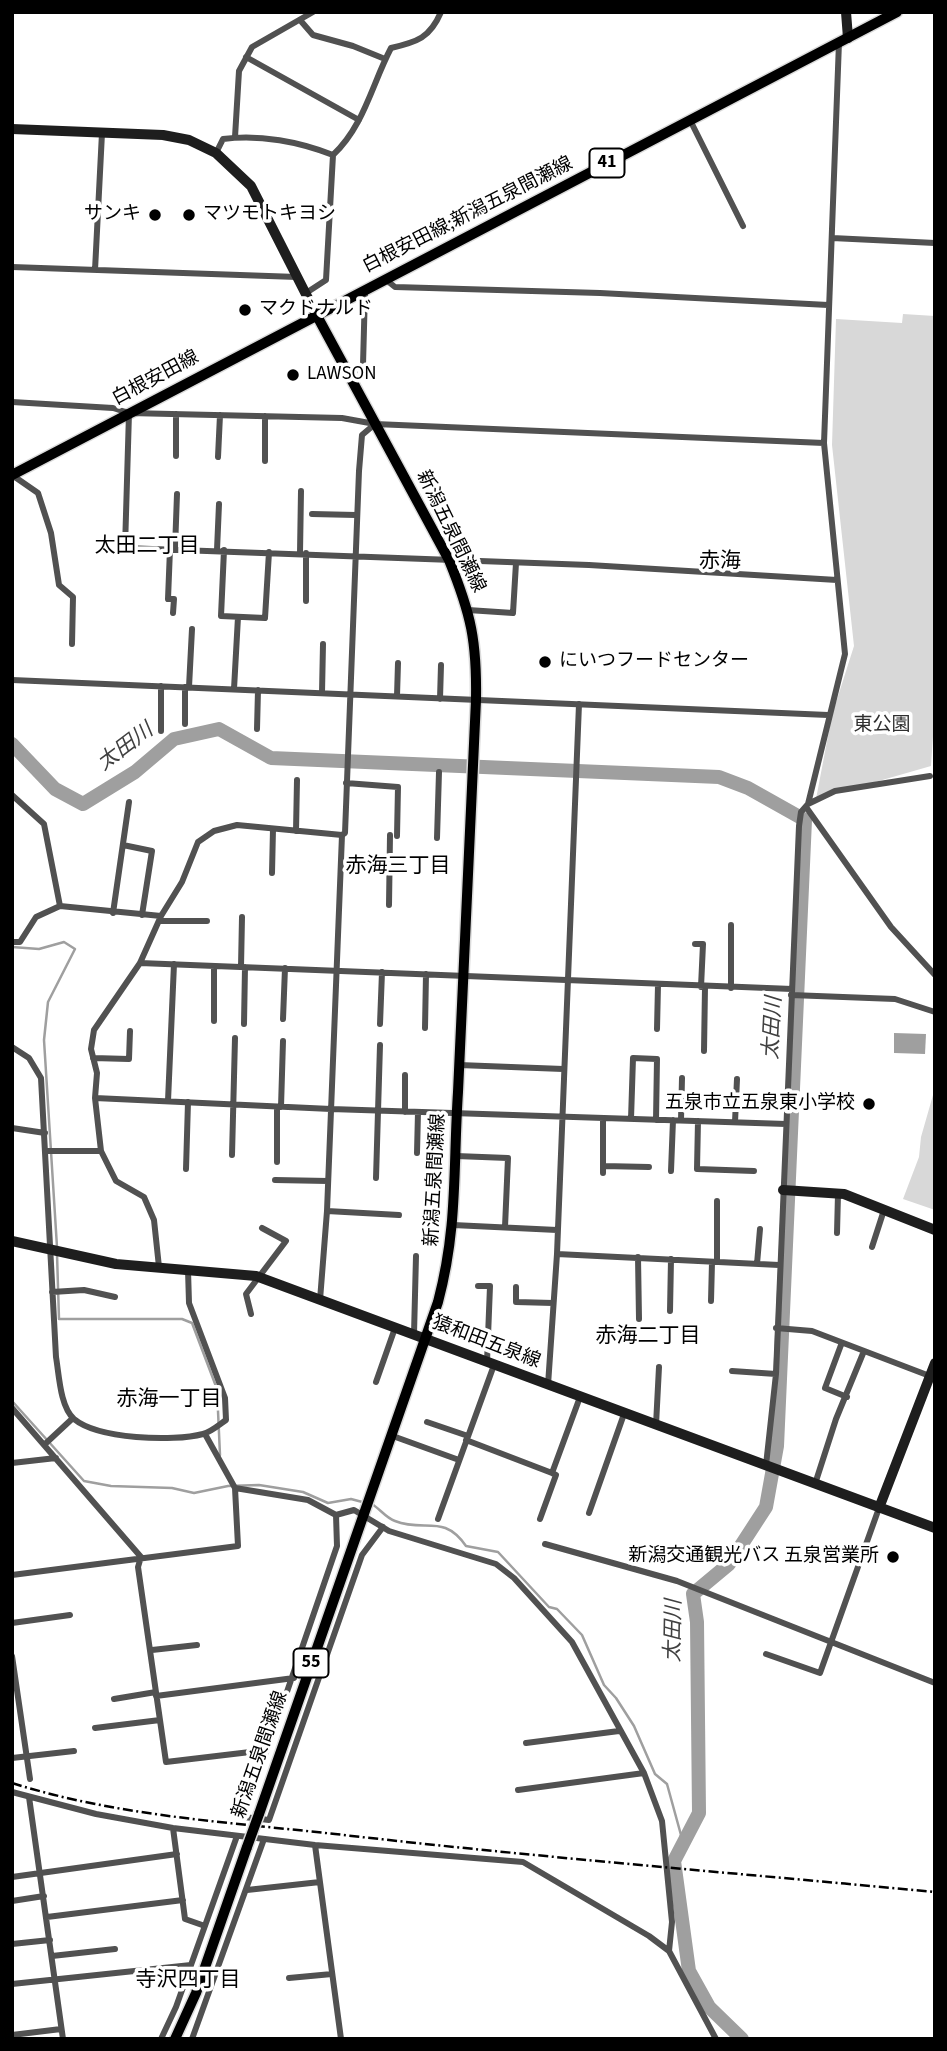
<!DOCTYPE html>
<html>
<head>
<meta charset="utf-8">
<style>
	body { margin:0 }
	#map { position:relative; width:947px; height:2051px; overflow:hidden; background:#fff; font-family:"Source Sans 3",sans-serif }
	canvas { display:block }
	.frame { position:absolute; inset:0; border:14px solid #000; pointer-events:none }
</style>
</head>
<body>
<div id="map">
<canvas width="947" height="2051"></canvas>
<div class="frame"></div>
</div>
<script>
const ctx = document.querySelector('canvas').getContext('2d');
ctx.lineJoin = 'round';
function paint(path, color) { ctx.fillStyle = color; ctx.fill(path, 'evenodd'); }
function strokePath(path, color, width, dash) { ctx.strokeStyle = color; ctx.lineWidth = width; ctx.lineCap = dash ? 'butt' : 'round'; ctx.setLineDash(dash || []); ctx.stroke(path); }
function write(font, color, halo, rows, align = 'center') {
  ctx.font = font + ' "Source Sans 3","Noto Sans JP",sans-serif'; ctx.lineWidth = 7; ctx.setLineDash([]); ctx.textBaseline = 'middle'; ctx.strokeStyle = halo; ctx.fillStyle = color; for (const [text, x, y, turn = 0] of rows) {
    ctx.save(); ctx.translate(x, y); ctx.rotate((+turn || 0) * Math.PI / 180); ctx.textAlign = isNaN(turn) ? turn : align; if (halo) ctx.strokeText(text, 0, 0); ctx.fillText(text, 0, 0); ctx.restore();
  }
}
const green = new Path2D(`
	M903 314 935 316V706L931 766 816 799 832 715 854 646 832 445 836 319 902 323Z
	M935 1088V1210L903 1199 919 1157 921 1137Z`);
const water = new Path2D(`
	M894 1033 926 1034 925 1054 894 1053Z`);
const stream = new Path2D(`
	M12 947 39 949 64 942 75 949 48 1002 44 1040 57 1247
	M57 1254 59 1319H182L192 1323 217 1389 220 1455
	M12 1401 84 1481 111 1486 172 1488 194 1493 228 1486 259 1485 303 1492 328 1503 351 1499 366 1503
	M372 1504C380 1509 386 1518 395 1521 425 1533 443 1513 466 1546L498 1552 549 1607 557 1609 582 1635 604 1685 616 1698 634 1726 655 1774 667 1784 681 1835 674 1861`);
const river = new Path2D(`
	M12 744 55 789 83 804 135 772 174 739 219 729 271 758 719 777 748 788 805 820 777 1446 766 1507 729 1564 693 1594 697 1622 699 1813 674 1861 689 1971 709 2007 742 2039`);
const street = new Path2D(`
	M300 20 313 35 353 46 385 59
	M246 57 359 120
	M690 120 743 226
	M235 137 239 71 252 47 313 12
	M216 153 223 139C260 134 300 142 333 155
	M832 238 935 243
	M12 267 297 277
	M95 270 102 133
	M385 279 395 287 600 293 828 305
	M306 293 326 280 333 155C364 126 372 84 391 48 417 42 430 38 441 12
	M349 377 363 365 365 291
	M12 402 113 408 129 413 342 418 375 424 824 443
	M129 413 125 548 589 565 837 580
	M176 456V414
	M218 457 220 415
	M265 461V416
	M12 475 38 493 51 533 59 585 73 597 72 644
	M312 514 356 515
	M170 549 168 599H174L173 613
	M175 549 177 494
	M217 550 219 504
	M224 550 221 616 265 618 269 552
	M300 553 301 491
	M306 601V553
	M468 610 513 613 516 563
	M12 680 828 715
	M189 687 192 629
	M234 689 238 617
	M322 693 323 644
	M397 696 398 663
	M440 699 441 665
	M185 724V687
	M257 729 258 690
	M161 731V686
	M346 783 398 787 397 836
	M12 795 44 824 60 906
	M808 804 835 791 930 776
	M806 807 891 927 935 975
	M296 831 297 780
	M437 838 439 772
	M123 845 152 851 142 915
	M272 873 273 829
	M389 905 390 835
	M113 913 129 802
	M159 921H207
	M731 925V988
	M12 942H20L36 917 60 906 161 916
	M695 944H703L701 987
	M140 963 792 989
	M241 967 242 917
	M791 995 895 999 935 1012
	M283 1019 285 968
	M214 1021V966
	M244 1024 245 967
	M380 1024 382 972
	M425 1028 426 974
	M657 1029 658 985
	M12 1047 29 1058 41 1078 56 1357C59 1374 60 1407 74 1419 98 1439 173 1442 203 1434 211 1432 219 1425 226 1420L225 1398 189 1303 188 1270
	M704 1051 705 987
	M93 1058 129 1059 130 1031
	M459 1065 563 1069
	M95 1098 331 1109 786 1124
	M168 1101 174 964
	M281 1107 283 1041
	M405 1112V1075
	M631 1119 633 1058 657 1059 656 1120
	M681 1120 682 1078
	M698 1121 697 1169 754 1171
	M735 1122 737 1079
	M12 1128 45 1133
	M46 1151H101
	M417 1153 418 1112
	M232 1155 235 1038
	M456 1156 508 1158 505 1227
	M277 1162V1107
	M603 1166 649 1167
	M186 1169 188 1102
	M671 1171 673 1120
	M603 1173V1119
	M376 1178 380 1045
	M275 1180 328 1181
	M717 1201V1262
	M327 1211 399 1215
	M453 1225 557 1230
	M837 1233 838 1194
	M872 1247 884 1210
	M557 1254 779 1265
	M638 1257 639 1319
	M757 1264 760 1229
	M159 1267 154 1220 144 1197 116 1181 101 1151 95 1098 97 1073 91 1049 94 1030 140 963 161 916 182 882 198 842 214 831 237 825 342 835 345 833 359 471 362 435 375 424
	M478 1286H490L487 1362
	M516 1287V1302L553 1303
	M52 1292 84 1290 115 1297
	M320 1300 327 1211 342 835
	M711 1301 712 1262
	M670 1311 671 1259
	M251 1314 246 1294 286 1241 262 1228
	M776 1328 812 1331 935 1378
	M414 1334 416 1256
	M841 1345 825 1388 847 1397
	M732 1371 776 1374
	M376 1382 395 1328
	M548 1385 557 1254 579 704
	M12 1408 141 1557
	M427 1422 468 1436
	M656 1425 659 1367
	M390 1435 459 1460
	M466 1440 552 1473 580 1397
	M44 1445 73 1418
	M12 1463 56 1458
	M766 1465 776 1374 799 826 801 812 808 804 845 654 824 443 839 42
	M815 1484 836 1419 864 1351
	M235 1488 308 1500 336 1515 354 1510 389 1531 496 1564 514 1578 572 1642 644 1773 662 1821 672 1922 669 1951
	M589 1513 624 1414
	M336 1515 337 1546 244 1817 269 1820 362 1555 383 1527
	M438 1519 494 1365
	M540 1519 556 1475 552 1473
	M545 1544 677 1581 935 1683
	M141 1557 138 1567 166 1762 267 1750
	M12 1575 238 1546 235 1488 205 1434
	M12 1623 70 1615
	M152 1650 197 1645
	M766 1654 820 1673 879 1508
	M12 1656 30 1779
	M156 1696 294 1678
	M114 1699 156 1692
	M95 1728 160 1720
	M526 1743 619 1731
	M12 1758 74 1751
	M518 1790 644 1773
	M12 1792 96 1814 173 1828 315 1845 523 1862 649 1936 669 1951 716 2039
	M29 1797 63 2039
	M173 1828 185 1919 205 1926
	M315 1845 341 2039
	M12 1877 177 1854
	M247 1890 320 1882
	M12 1901 44 1896
	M47 1917 183 1900
	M12 1944 50 1940
	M52 1956 115 1949
	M289 1978 332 1974
	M12 1984 191 1965
	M12 2035 61 2029
	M161 2039 176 2007 237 1836
	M192 2039 264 1839`);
const secondary = new Path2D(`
	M846 12 848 38
	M12 129 163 135 189 140 216 153 251 186 316 314
	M783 1190 844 1194 935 1230
	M12 1241 116 1264 256 1276 935 1528
	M879 1508 935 1363`);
const primary = new Path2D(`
	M12 475 897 12
	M259 1814 438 1302C458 1227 453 1168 458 1092 465 961 470 830 476 700 477 641 471 614 449 560L316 314
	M175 2039 196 1993 247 1847`);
const rail = new Path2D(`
	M12 1783C116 1816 227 1822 335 1834 535 1857 735 1873 935 1892`);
const primaryBridge = new Path2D(`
	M247 1847 259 1814`);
const markers = [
	[155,215,7,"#000"],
	[189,215,7,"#000"],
	[245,310,7,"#000"],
	[293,375,7,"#000"],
	[545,662,7,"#000"],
	[869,1104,7,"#000"],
	[893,1557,7,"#000"]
];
const shields = [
	[607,163,35],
	[311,1663,35]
];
const shieldNames = [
	["41",607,163],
	["55",311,1663]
];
const poiNames = [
	["サンキ",141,215,"right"],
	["マツモトキヨシ",203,215],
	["マクドナルド",259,310],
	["LAWSON",307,375],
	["にいつフードセンター",559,662],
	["五泉市立五泉東小学校",855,1104,"right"],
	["新潟交通観光バス 五泉営業所",879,1557,"right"]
];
const streetNames = [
	["白根安田線;新潟五泉間瀬線",468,216,-27],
	["白根安田線",156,379,-28],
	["新潟五泉間瀬線",450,532,64],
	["新潟五泉間瀬線",436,1180,-87],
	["猿和田五泉線",486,1343,21],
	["新潟五泉間瀬線",261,1755,-71]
];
const parkNames = [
	["東公園",882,726]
];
const neighbourhoodNames = [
	["太田二丁目",147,547],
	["赤海",720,562],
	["赤海三丁目",398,867],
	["赤海二丁目",648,1337],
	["赤海一丁目",169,1400],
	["寺沢四丁目",188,1981]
];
const waterNames = [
	["太田川",126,748,-37],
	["太田川",774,1028,-87],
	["太田川",675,1631,-89]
];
paint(green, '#d8d8d8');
paint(water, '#9f9f9f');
strokePath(stream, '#9f9f9f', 2.5);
strokePath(river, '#9f9f9f', 14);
strokePath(primary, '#dbdbdb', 13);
strokePath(street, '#515151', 6);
strokePath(secondary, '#1e1e1e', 10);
strokePath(primary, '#000', 10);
strokePath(rail, '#000', 2.5, [10, 3.5, 2, 3.5]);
strokePath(primaryBridge, '#dbdbdb', 13, []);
strokePath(primaryBridge, '#000', 10);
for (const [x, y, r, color] of markers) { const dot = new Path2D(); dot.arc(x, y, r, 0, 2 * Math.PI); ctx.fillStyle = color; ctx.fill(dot); strokePath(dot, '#fff', 2.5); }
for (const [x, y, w] of shields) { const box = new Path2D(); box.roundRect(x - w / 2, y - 14.5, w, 29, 5); ctx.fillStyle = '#fff'; ctx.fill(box); strokePath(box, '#000', 2); }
write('bold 18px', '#000', null, shieldNames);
write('19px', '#000', '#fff', poiNames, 'left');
write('19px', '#000', '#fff', streetNames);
write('19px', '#2f2f2f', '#fff', parkNames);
write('21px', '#000', '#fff', neighbourhoodNames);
write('italic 21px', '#404040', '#fff', waterNames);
</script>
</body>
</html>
